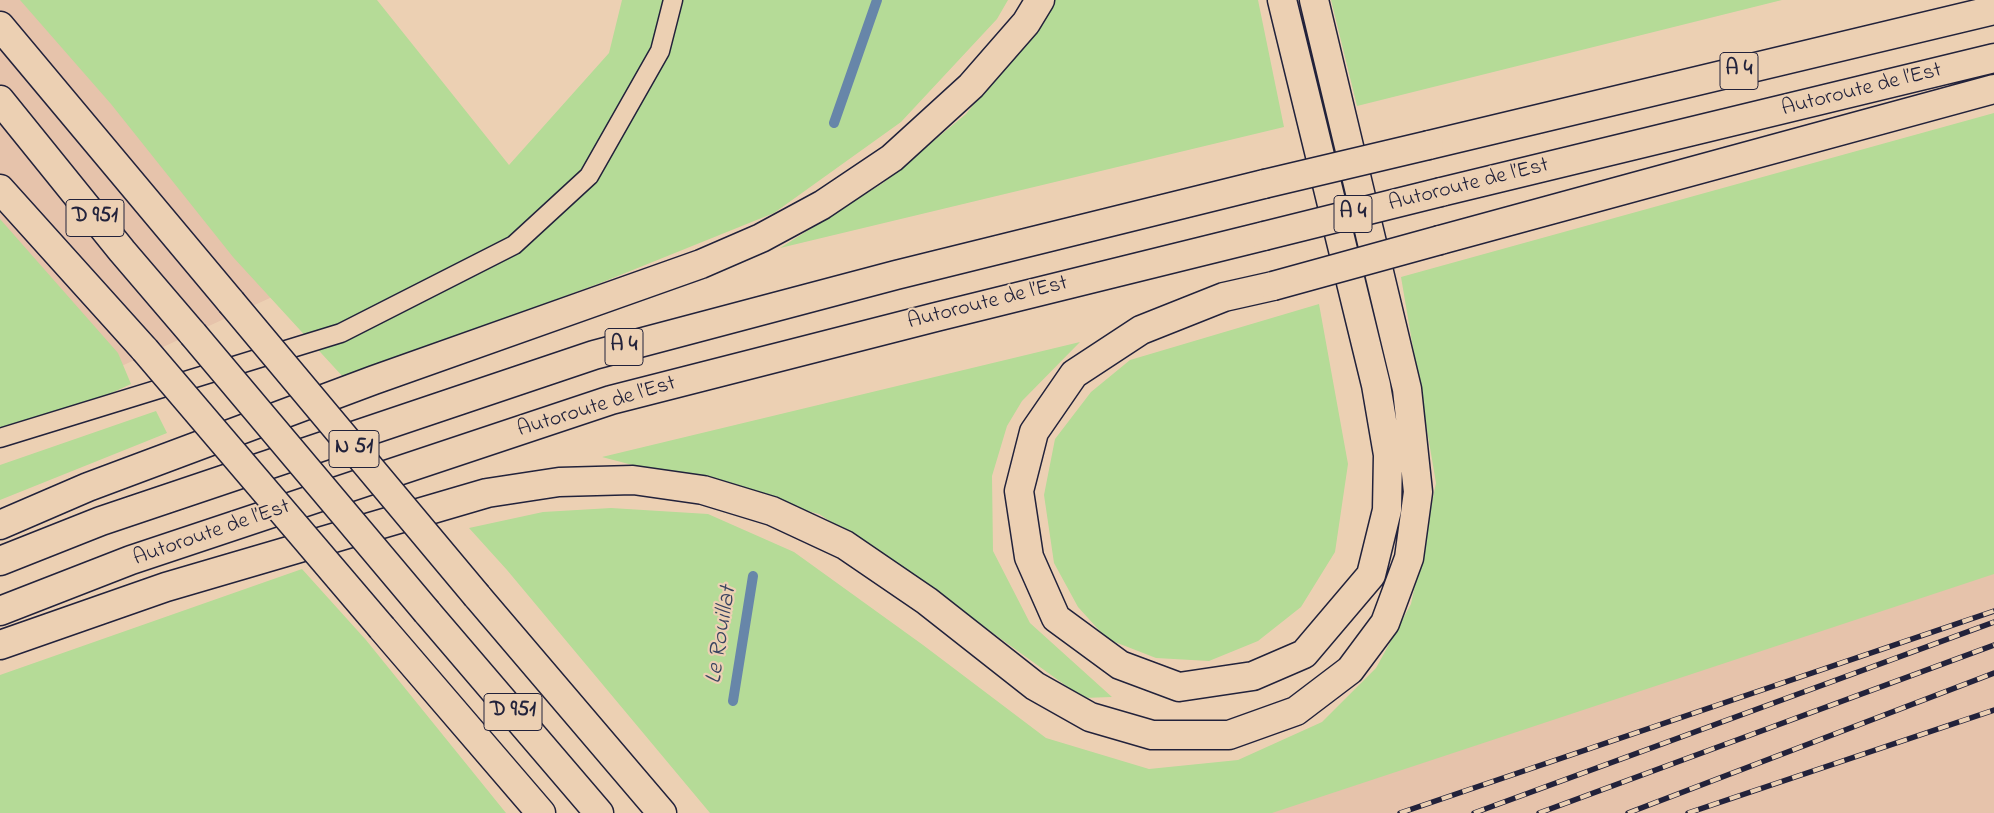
<!DOCTYPE html>
<html>
<head>
<meta charset="utf-8">
<style>
	body { margin:0 }
	canvas { display:block; background:#ecd0b3 }
</style>
</head>
<body>
<canvas width="1994" height="813"></canvas>
<script>
const ctx = document.querySelector('canvas').getContext('2d');
ctx.lineJoin = 'round';
function paint(path, color) { ctx.fillStyle = color; ctx.fill(path, 'evenodd'); }
function strokePath(path, color, width, dash) { ctx.strokeStyle = color; ctx.lineWidth = width; ctx.lineCap = dash ? 'butt' : 'round'; ctx.setLineDash(dash || []); ctx.stroke(path); }
function write(font, color, halo, rows, align = 'center') {
  ctx.font = font + ' "Indie Flower",sans-serif'; ctx.lineWidth = 4.5; ctx.setLineDash([]); ctx.textBaseline = 'middle'; ctx.strokeStyle = halo; ctx.fillStyle = color; for (const [text, x, y, turn = 0] of rows) {
    ctx.save(); ctx.translate(x, y); ctx.rotate((+turn || 0) * Math.PI / 180); ctx.textAlign = isNaN(turn) ? turn : align; if (halo) ctx.strokeText(text, 0, 0); ctx.fillText(text, 0, 0); ctx.restore();
  }
}
const built = new Path2D(`
	M0 0H364L475 204 115 369 0 419Z
	M1994 521V813H1224Z`);
const green = new Path2D(`
	M20 0H377L509 165 609 53 622 0H1008L997 19 901 122 774 213 603 282 344 378 233 257 111 104Z
	M1055 0H1258L1284 127 780 248 883 183 966 114 1042 20Z
	M1331 0H1782L1357 106Z
	M1994 113V574L1272 813H710L507 570 469 528 543 512 611 508 708 514 794 552 923 645 1046 738 1149 769 1238 760 1322 722 1376 668 1411 604 1436 483 1401 277Z
	M0 219 118 353 131 384 43 425 0 442Z
	M1319 304 1348 464 1335 552 1301 607 1258 641 1209 661 1156 658 1107 639 1078 607 1054 563 1044 495 1055 439 1091 392 1130 360Z
	M1080 342 1022 401 1007 426 992 476 993 551 1030 623 1112 697 1083 698 908 572 819 514 602 457Z
	M156 411 167 433 0 500V465Z
	M302 569 366 640 506 813H0V675Z`);
const stream = new Path2D(`
	M834 123 877 0
	M733 701 753 576`);
const service = new Path2D(`
	M0 438 341 333 514 245 589 176 660 51 673 0`);
const minor = new Path2D(`
	M0 189 145 350
	M382 628 541 813`);
const primary = new Path2D(`
	M0 26 231 302
	M0 100 122 251 193 334
	M477 596 662 813
	M427 612 599 813`);
const motorway = new Path2D(`
	M1429 145 1994 10
	M1441 192 1994 58
	M1440 240 1994 89
	M1273 286 1224 297 1141 330 1074 374 1034 432 1019 491 1029 557 1056 618 1120 665 1179 687 1253 676 1304 654 1371 575 1387 510 1388 455 1376 385 1282 0
	M0 525 88 487 374 380 701 264 761 238 822 205 892 158 971 86 1026 23 1040 0
	M0 561 101 521 594 355 896 275 1264 184
	M0 611 131 560 611 400 936 317 1264 236
	M0 645 166 587 487 493 559 482 633 480 703 490 772 511 845 545 927 601 1035 686 1090 717 1152 735H1229L1296 711 1350 670 1385 623 1409 558 1418 492 1407 389 1314 0`);
const rail = new Path2D(`
	M1400 813 1994 611
	M1474 813 1994 622
	M1539 813 1994 645
	M1628 813 1994 673
	M1688 813 1994 710`);
const minorBridge = new Path2D(`
	M145 350 382 628`);
const primaryBridge = new Path2D(`
	M231 302 477 596
	M193 334 427 612`);
const motorwayBridge = new Path2D(`
	M1264 184 1429 145
	M1264 236 1441 192
	M1273 286 1440 240`);
const shields = [
	[1739,71,38],
	[1353,214,38],
	[95,218,58],
	[624,347,38],
	[354,449,50],
	[513,712,58]
];
const shieldNames = [
	["A 4",1739,71],
	["A 4",1353,214],
	["D 951",95,218],
	["A 4",624,347],
	["N 51",354,449],
	["D 951",513,712]
];
const streetNames = [
	["Autoroute de l’Est",1862,91,-14],
	["Autoroute de l’Est",1469,186,-14],
	["Autoroute de l’Est",988,304,-14],
	["Autoroute de l’Est",597,408,-17],
	["Autoroute de l’Est",212,534,-19]
];
const waterNames = [
	["Le Rouillat",723,635,-81]
];
paint(built, '#e6c3ab');
paint(green, '#b5db97');
strokePath(stream, '#6786a9', 10);
strokePath(service, '#22223b', 21);
strokePath(minor, '#22223b', 31);
strokePath(primary, '#22223b', 31);
strokePath(motorway, '#22223b', 31);
strokePath(service, '#ecd0b3', 18);
strokePath(minor, '#ecd0b3', 28);
strokePath(primary, '#ecd0b3', 28);
strokePath(motorway, '#ecd0b3', 28);
strokePath(rail, '#22223b', 5.5);
strokePath(rail, '#ecd0b3', 4, [11]);
strokePath(minorBridge, '#22223b', 31, []);
strokePath(primaryBridge, '#22223b', 31, []);
strokePath(motorwayBridge, '#22223b', 31, []);
strokePath(minorBridge, '#ecd0b3', 28);
strokePath(primaryBridge, '#ecd0b3', 28);
strokePath(motorwayBridge, '#ecd0b3', 28);
for (const [x, y, w] of shields) { const box = new Path2D(); box.roundRect(x - w / 2, y - 18.5, w, 37, 4); ctx.fillStyle = '#ecd0b3'; ctx.fill(box); strokePath(box, '#22223b', 1); }
write('bold 21px', '#22223b', null, shieldNames);
write('22px', '#22223b', '#ecd0b3', streetNames);
write('italic 24px', '#394360', '#ecd0b3', waterNames);
</script>
</body>
</html>
